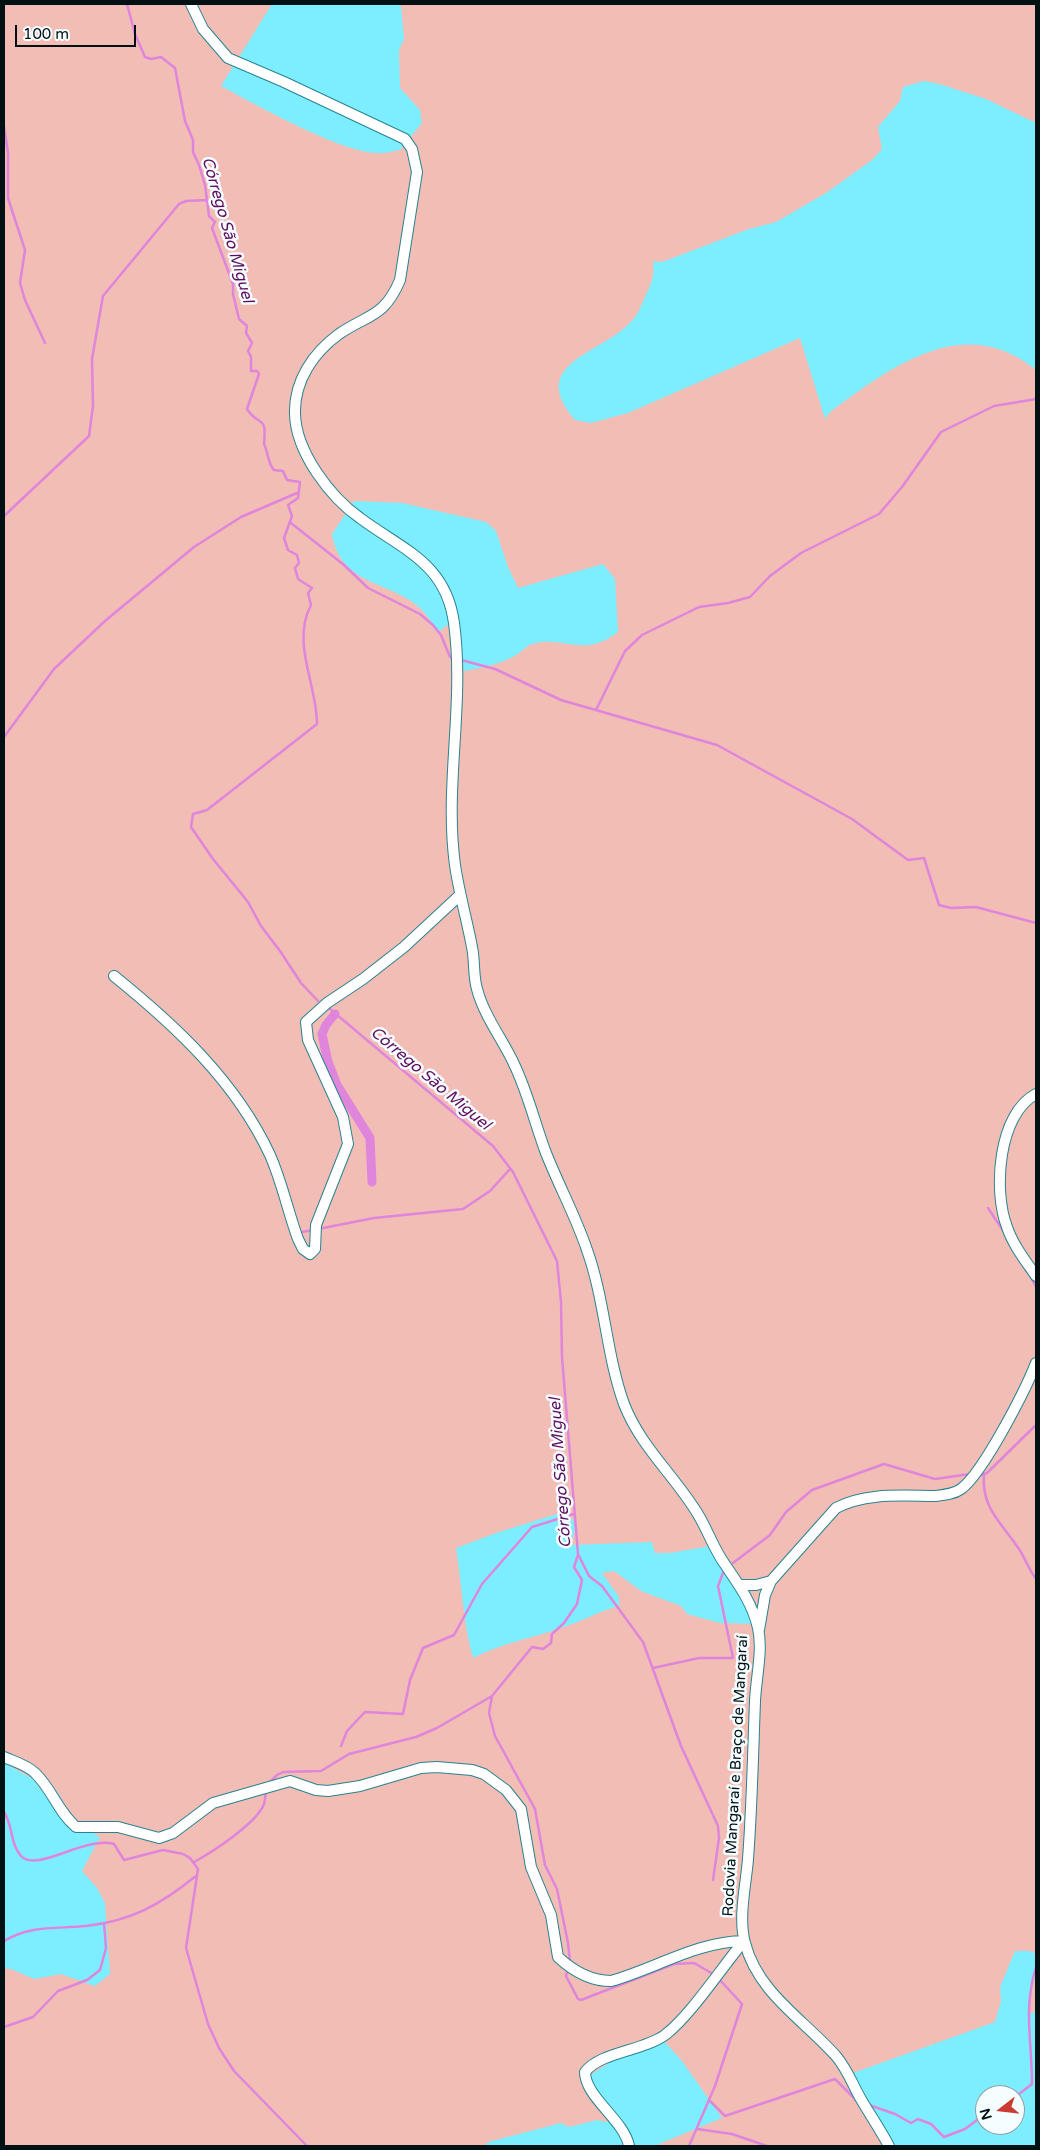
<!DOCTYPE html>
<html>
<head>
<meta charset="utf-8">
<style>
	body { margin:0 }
	#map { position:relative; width:1040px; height:2150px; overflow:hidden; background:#7deeff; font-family:"Varela Round",sans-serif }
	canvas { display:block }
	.frame { position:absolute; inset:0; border:5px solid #001013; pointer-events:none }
	.north { position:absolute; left:975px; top:2085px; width:50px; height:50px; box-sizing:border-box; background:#f4fdff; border:1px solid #929ea1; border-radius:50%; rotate:254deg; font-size:14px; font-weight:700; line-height:20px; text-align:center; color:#001013 }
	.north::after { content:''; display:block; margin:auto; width:18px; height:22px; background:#c93b33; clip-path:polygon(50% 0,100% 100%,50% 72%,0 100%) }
	.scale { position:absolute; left:15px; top:25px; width:121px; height:22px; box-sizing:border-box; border:2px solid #001013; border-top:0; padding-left:6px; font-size:15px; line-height:18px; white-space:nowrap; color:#001013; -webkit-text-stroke:4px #f4fdff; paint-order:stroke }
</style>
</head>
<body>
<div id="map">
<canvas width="1040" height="2150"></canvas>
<div class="frame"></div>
<div class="north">N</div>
<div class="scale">100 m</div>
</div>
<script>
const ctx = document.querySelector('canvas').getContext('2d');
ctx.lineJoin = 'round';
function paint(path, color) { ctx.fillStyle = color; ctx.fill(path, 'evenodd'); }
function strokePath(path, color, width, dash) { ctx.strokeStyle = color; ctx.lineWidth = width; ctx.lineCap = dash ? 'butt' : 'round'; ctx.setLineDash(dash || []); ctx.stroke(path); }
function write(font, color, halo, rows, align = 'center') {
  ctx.font = font + ' "Varela Round",sans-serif'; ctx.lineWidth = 5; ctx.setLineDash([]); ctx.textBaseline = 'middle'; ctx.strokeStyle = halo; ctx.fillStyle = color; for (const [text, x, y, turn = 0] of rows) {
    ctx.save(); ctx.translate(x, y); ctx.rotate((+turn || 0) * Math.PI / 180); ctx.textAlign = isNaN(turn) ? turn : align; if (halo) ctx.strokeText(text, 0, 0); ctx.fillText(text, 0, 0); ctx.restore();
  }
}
const green = new Path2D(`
	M4 4H272L221 86C254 104 342 153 377 153 385 154 393 151 400 150L422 123 420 110 400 88 399 50 404 39 401 6 398 4H1036V123L986 99 939 84 924 81 903 87 900 101 878 127 882 149 872 160 826 193 776 222 749 229 662 262 653 261C655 276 651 284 645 297 642 303 639 312 635 317 608 354 524 360 575 420L591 423 628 413 800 338 825 419 830 412C891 367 964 311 1036 370V1954L1030 1951H1015L1000 1987 1001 2001 995 2022 853 2073 893 2146H654L722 2118 682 2061 663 2040 615 2059 586 2078 614 2120 606 2122 597 2120 569 2127 561 2123 488 2142 484 2146H4V1968L11 1969 34 1979 61 1974 95 1986 110 1974 105 1903 97 1888 82 1871 100 1837C76 1824 67 1823 60 1794L48 1799 33 1779 4 1763ZM354 501 402 503 486 522 496 531 508 567 518 588 603 564 615 579 618 632C584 659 563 635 532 644 526 646 522 652 516 655 500 664 482 668 464 671L456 619 438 632C433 625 428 616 422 610 392 580 341 588 332 534ZM557 1514 573 1519 575 1529 571 1545 652 1542 655 1553H670L716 1545 756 1624 720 1623 687 1614 681 1606 641 1591 614 1571 602 1573 619 1597V1606C599 1611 581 1622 561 1628 529 1639 503 1643 473 1658 463 1623 462 1585 456 1548L496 1533Z
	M1036 1972V2011L1030 2014V1998Z`);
const stream = new Path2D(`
	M127 4 135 34 145 57 151 59 161 57 175 68 185 121 193 140V152L199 165 205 185 209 216 215 222 212 228 233 284V294L239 319 247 326 246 333 252 343 248 351 251 357V371H257L259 374 247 409C259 428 267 413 264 444 268 452 268 464 274 470L283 471 287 480 300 482 298 498 288 505 292 516 284 538 288 550 297 555 299 563 295 568 298 579 312 588 308 593 311 605C291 642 317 685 317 724L207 810 193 814 191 827 213 859 248 902 261 926 280 951 301 983 318 1001
	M4 126 8 153V198L25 250 20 283 25 300 45 343
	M4 516 89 436 93 406 92 359 103 296 179 204 186 201 207 200
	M291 523 344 565 368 588 420 614 433 625 441 635 450 657 453 659
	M461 660 495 669 561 700 717 745 852 819 908 860 924 858 939 905 951 908 976 907 1036 923
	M596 710 625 651 642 635 699 607 728 603 750 597 770 576 801 553 879 514 902 487 941 432 994 406 1036 399
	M4 737 54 669 105 621 194 547 241 517 297 493
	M330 1009 493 1146 513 1172 557 1261 561 1302 562 1357 578 1554 589 1576 602 1586 643 1642 681 1746 718 1826 719 1838 713 1880
	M988 1208 1004 1232
	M318 1229 374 1218 463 1209 490 1191 510 1169
	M302 1232 313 1230
	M1018 1258 1028 1273
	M1031 1277 1036 1287
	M984 1474C981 1508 1001 1522 1019 1549 1025 1558 1029 1570 1036 1579
	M981 1475 987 1473 1036 1425
	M733 1563 770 1535 786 1512 812 1490 884 1464 935 1479 970 1474
	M653 1668 699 1658H733L718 1586 723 1573
	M341 1746 347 1731 365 1712 403 1714 410 1680 423 1648 454 1635 482 1584 532 1527 574 1514
	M269 1783 277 1775 283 1772 321 1771 349 1754 416 1737 437 1728 492 1696
	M4 1812C13 1825 10 1844 21 1856 37 1873 84 1836 114 1844L124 1860 163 1850 183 1854 190 1858 198 1869 186 1948 208 2024 219 2048 234 2071 307 2146
	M194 1862C211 1853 257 1823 264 1804 265 1801 265 1796 266 1793
	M4 1941C31 1925 56 1929 86 1926 132 1921 161 1904 196 1876
	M570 1962 568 1943 557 1889 545 1865 535 1809 495 1736 489 1713 492 1696 532 1647 543 1649 551 1643 552 1634 564 1623 577 1604 582 1580 574 1567 578 1555
	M568 1968 566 1976 578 1999 581 2000 674 1964 694 1963 713 1974
	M4 2027 33 2017 58 1991 87 1980 100 1970 106 1948 104 1923
	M1015 2097 1032 2084C1032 2042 1023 2009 1036 1967
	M710 2101 725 2116 835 2079 857 2101
	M869 2105 895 2114 911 2123 918 2119 931 2124 944 2137 965 2129 985 2114
	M697 2129 732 2134 767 2146
	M619 2146H620
	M689 2146 715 2086 742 2004 719 1979`);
const canal = new Path2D(`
	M335 1014 326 1025 322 1034 328 1062 337 1085 370 1138 372 1182`);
const minor = new Path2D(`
	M191 4 203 29 228 58 284 82 405 139 412 149 417 172 400 280C384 318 368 314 339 334 313 353 294 381 295 414 296 452 330 497 360 518 403 550 446 563 454 623 465 704 444 785 455 865 459 893 467 920 472 947 475 961 473 976 477 989 484 1016 503 1040 514 1064 528 1093 535 1124 546 1153 559 1186 576 1217 587 1250 605 1300 606 1354 624 1404 640 1445 670 1471 694 1508 706 1525 712 1546 724 1563 738 1584 752 1602 758 1628 763 1650 756 1678 755 1701 753 1754 752 1806 748 1859 746 1885 738 1917 745 1943 758 1993 803 2019 836 2056 848 2070 853 2086 862 2101 871 2116 881 2131 889 2146
	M114 976C176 1026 236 1082 270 1155 282 1182 288 1212 298 1239L303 1249 310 1254 315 1249 316 1225 348 1144 343 1117 308 1040 306 1022 327 1003 363 979 404 947 460 895
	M1036 1094C998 1114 993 1191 1007 1227 1013 1245 1025 1260 1036 1276
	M741 1585H756L771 1581
	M759 1630 765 1595 771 1581 836 1508C866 1492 903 1496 936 1496 945 1495 954 1494 961 1489 983 1473 1025 1391 1036 1363
	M4 1757C15 1762 27 1765 35 1773 52 1789 58 1812 76 1827H118L159 1838 173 1833 213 1803 290 1781 316 1790 328 1791 360 1786 421 1768 437 1767 472 1770 484 1774 506 1790 521 1809 531 1867 551 1915 558 1957C573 1971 591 1981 611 1981 654 1969 699 1941 744 1941
	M629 2146C624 2120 585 2097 585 2072 600 2052 643 2051 665 2035 691 2015 722 1967 744 1941`);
const streetNames = [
	["Rodovia Mangaraí e Braço de Mangaraí",736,1776,-87]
];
const waterNames = [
	["Córrego São Miguel",227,230,74],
	["Córrego São Miguel",430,1079,40],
	["Córrego São Miguel",561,1473,-94]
];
paint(green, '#f2bdb5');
strokePath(stream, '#df85dc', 2.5);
strokePath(canal, '#df85dc', 9);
strokePath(minor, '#288390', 12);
strokePath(minor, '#fff', 10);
write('15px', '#001013', '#f4fdff', streetNames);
write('italic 16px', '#600d60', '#f4fdff', waterNames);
</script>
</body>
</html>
